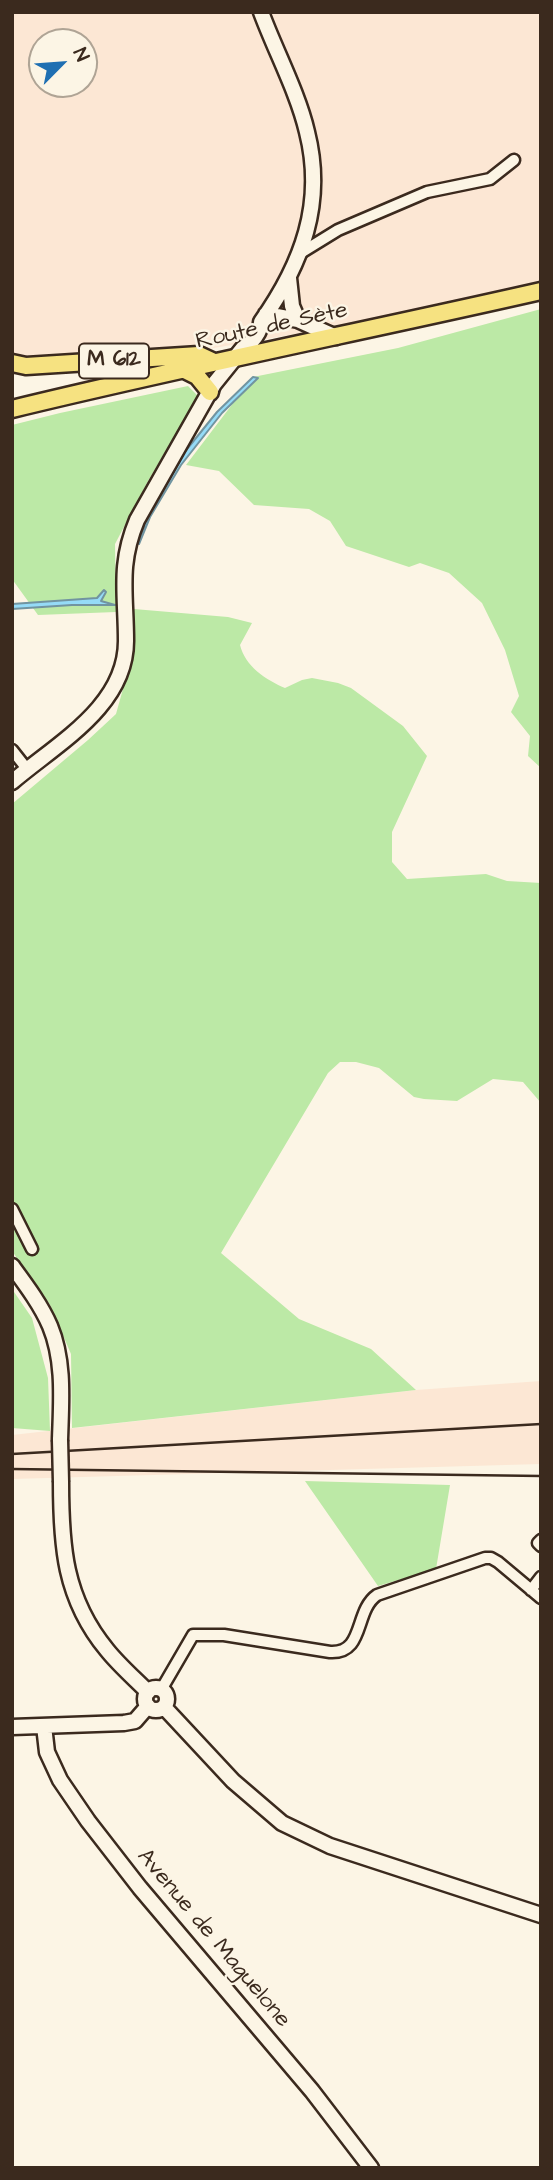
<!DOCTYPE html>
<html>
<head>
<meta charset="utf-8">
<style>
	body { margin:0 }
	#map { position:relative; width:553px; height:2180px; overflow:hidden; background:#fcf5e5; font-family:"Architects Daughter",sans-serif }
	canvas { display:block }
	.frame { position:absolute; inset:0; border:14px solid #3b2a1e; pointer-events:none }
	.north { position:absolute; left:28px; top:28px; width:70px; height:70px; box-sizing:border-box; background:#fcf5e5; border:2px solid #afa495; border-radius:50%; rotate:65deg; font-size:19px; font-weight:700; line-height:28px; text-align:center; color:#3b2a1e }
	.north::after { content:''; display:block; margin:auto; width:24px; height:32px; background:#1f6fb2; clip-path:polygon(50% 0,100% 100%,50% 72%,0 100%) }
</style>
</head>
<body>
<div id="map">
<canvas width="553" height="2180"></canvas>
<div class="frame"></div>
<div class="north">N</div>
</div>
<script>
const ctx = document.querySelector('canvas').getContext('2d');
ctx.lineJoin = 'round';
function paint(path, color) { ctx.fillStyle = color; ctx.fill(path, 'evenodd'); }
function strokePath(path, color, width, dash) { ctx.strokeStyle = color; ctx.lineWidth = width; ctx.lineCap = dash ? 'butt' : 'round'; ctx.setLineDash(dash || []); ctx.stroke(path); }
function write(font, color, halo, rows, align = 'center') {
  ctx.font = font + ' "Architects Daughter",sans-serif'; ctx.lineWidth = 5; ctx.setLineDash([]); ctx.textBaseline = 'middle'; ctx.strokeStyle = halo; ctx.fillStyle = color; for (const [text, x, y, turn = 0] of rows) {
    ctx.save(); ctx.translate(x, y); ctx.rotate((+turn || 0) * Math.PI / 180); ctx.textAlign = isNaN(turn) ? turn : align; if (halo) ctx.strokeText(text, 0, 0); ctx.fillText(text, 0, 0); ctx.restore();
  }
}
const built = new Path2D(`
	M12 12H541V292L208 349 12 357ZM42 42H84V84H42Z
	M541 1381V1464L12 1479V1435L416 1390Z`);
const green = new Path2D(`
	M541 309V768L528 756 530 736 511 712 519 696 505 650 482 603 449 573 420 563 409 567 346 546 330 521 309 509 254 505 219 471 186 465 253 377 398 348Z
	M188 386 198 396 148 481 115 544 116 612 38 615 12 579V425L60 413Z
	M134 609 228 617 252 623 240 645C245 666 266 680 285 688L302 680 312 678 338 683 351 688 403 726 427 756 392 832V862L407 879 486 874 507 881 541 883V1103L523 1082 493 1079 457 1101 424 1099 414 1097 379 1068 356 1062H340L328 1073 221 1253 299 1319 371 1349 416 1390 72 1428 71 1354 50 1305 12 1251V804L88 740 116 714 128 671Z
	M12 1289 32 1318 48 1378 50 1431 12 1428Z
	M305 1481 450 1485 436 1569 378 1586Z`);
const water = new Path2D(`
	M253 377 258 378 222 413 181 465 150 517 139 544 148 512 183 454 217 412Z
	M104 590 106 592 101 601 115 605H72L12 609V604L97 598Z`);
const street = new Path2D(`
	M299 254 338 230 427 192 490 179 514 160
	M12 750 27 769
	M12 1209 32 1249
	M541 1540 538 1543 541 1546
	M531 1590 541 1577
	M161 1690 193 1635H224L330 1652C365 1654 354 1611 377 1595L485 1558H491L498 1562 541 1598`);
const secondary = new Path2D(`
	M289 278 292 306 298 320 336 337
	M266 314 298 320
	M12 782C56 744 126 707 126 641 126 594 118 565 137 520L214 384 243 348C252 343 261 332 261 322 302 264 325 203 307 132 298 93 275 50 261 12
	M12 1266C26 1285 41 1305 50 1326 65 1362 61 1403 60 1440
	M61 1482C61 1545 64 1598 107 1650 119 1665 134 1678 148 1692
	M145 1699a11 11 0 1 1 22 0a11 11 0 1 1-22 0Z
	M164 1707 233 1781 282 1823 330 1846 541 1915
	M44 1726 47 1752 60 1780 88 1821 140 1888 312 2091 371 2168
	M12 1727 124 1723 135 1721 148 1706`);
const primary = new Path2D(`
	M12 363 26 366 199 355 214 362
	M183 369 197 376 210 392
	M12 409C188 366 365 331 541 291`);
const rail = new Path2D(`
	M12 1454 541 1424
	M12 1469 541 1476`);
const secondaryBridge = new Path2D(`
	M60 1440 61 1482`);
const shields = [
	[114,361,70]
];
const shieldNames = [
	["M 612",114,361]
];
const streetNames = [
	["Route de Sète",272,327,-12],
	["Avenue de Maguelone",213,1939,50]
];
paint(built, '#fce7d4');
paint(green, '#bce9a6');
paint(water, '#95dbf7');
strokePath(water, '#7194a0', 2);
strokePath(street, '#3b2a1e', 15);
strokePath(secondary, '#3b2a1e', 19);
strokePath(primary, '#3b2a1e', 21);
strokePath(street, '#fcf5e5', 10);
strokePath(secondary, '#fcf5e5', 14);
strokePath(primary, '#f6e281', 16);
strokePath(rail, '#3b2a1e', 2.5);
strokePath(secondaryBridge, '#3b2a1e', 19, []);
strokePath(secondaryBridge, '#fcf5e5', 14);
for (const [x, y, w] of shields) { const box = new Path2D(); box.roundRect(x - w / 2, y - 17.5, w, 35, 5); ctx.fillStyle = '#fcf5e5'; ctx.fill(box); strokePath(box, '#3b2a1e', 2); }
write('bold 21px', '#3b2a1e', null, shieldNames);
write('23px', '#3b2a1e', '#fcf5e5', streetNames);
</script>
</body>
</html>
